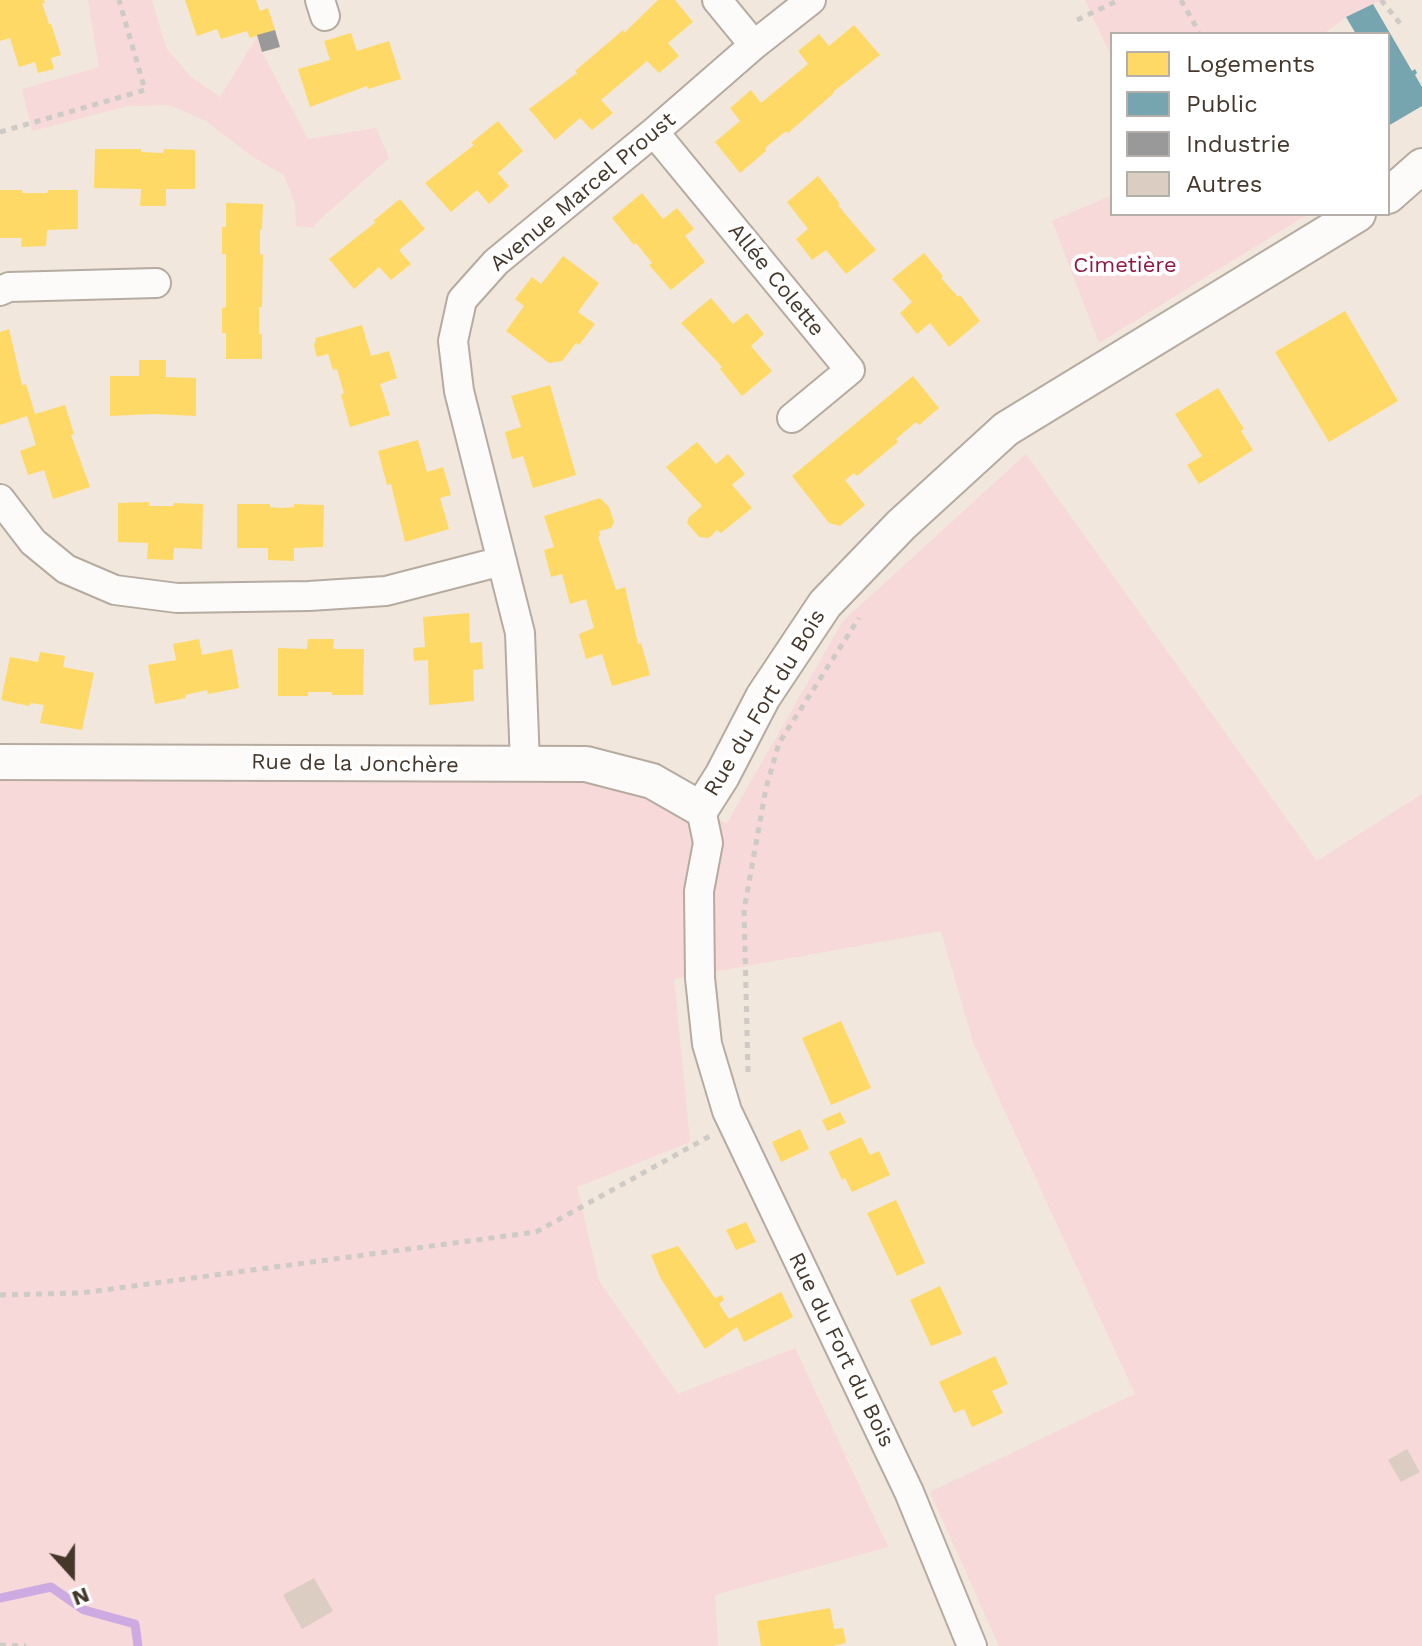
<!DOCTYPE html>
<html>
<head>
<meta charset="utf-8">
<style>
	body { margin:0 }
	#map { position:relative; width:1422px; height:1646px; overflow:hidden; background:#f1e7dc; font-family:"Work Sans",sans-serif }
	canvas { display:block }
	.legend { position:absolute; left:1110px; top:32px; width:280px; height:184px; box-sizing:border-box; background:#fff; border:2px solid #b5afaa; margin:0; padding:10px 14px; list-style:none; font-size:24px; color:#45382b }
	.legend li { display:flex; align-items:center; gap:16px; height:40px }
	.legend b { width:40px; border:2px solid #b5afaa }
	.north { position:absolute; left:32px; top:1534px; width:80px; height:80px; -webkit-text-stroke:6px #fff; paint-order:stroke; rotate:159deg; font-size:22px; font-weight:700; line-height:32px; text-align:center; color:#45382b }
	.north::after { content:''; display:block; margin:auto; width:28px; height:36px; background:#45382b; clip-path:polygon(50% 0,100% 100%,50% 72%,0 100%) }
</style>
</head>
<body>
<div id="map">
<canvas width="1422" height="1646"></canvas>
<ul class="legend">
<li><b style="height:22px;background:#ffd966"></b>Logements</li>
<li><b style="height:22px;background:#76a5af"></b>Public</li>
<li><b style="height:22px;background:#999"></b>Industrie</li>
<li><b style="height:22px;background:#dccdc3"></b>Autres</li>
</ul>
<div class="north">N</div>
</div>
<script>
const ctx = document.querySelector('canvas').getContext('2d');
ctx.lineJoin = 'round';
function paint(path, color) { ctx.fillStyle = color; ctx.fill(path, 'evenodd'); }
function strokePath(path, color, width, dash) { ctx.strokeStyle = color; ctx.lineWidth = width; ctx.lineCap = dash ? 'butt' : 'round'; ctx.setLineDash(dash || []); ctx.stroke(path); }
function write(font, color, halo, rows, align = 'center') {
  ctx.font = font + ' "Work Sans",sans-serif'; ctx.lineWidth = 8; ctx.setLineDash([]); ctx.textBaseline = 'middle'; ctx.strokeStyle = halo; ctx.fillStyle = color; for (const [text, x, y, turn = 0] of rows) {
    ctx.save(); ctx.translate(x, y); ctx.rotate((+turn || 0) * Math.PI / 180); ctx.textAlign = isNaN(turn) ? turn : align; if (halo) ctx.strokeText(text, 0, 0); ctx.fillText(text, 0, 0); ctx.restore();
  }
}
const green = new Path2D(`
	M88 0H152L166 48 190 76 220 97 257 37 262 52 308 139 376 128 389 158 316 223 314 228 296 226 295 204 284 175 253 157 206 121 169 105 128 106 32 131 22 89 99 67Z
	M1085 0H1382L1346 17 1323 34H1112V58Z
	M1112 195V214H1308L1099 343 1052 221Z
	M1026 454 1317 861 1422 794V1646H999L930 1492 1135 1394 973 1042 941 931 674 979 690 1142 577 1187 599 1281 678 1394 795 1348 888 1547 715 1595 718 1646H0V780L532 774 649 794 727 823 843 621Z`);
const homes = new Path2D(`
	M0 0H44L45 3H42L49 24H51L61 55 51 58 54 69 38 73 35 62 19 67 10 38 0 41Z
	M185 0H256L260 11 268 8 275 30 250 38 247 31 221 39 217 29 197 36Z
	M658 0H675L693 22 668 43 679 56 659 73 647 61 601 100 613 113 592 130 580 118 555 140 529 109 577 73 575 71 623 30 624 33Z
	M854 25 880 55 833 92 834 93 788 133 786 131 765 148 766 151 740 173 715 142 740 121 730 108 751 90 761 103 808 64 798 51 808 43 819 34 829 46Z
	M351 33 357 51 389 41 401 79 368 89 367 86 310 107 298 69 330 60 324 41Z
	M498 121 523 151 498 173 509 186 489 204 477 190 451 212 425 183 474 145 471 143Z
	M95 149H141V152L163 153 164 149 195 150V189H166V206H140L141 189 94 188Z
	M818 176 840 204 838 205 846 215 876 250 846 274 826 250 812 260 796 239 808 229 787 202Z
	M0 190H22L23 193H47L48 190H78V229L47 230 46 246 21 247 22 238H0Z
	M642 193 663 219 677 208 694 229 685 236 705 262 671 290 649 265 652 263 636 243 634 245 612 218Z
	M400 199 425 229 399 250 411 264 391 280 379 267 354 289 329 259 376 222 373 221Z
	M226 203 263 204 262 229 260 230V255L263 254 262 307H259V334H262V359H226V333H222V308L226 307V254H222V227H226Z
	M924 253 943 276 941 278 958 297 960 295 980 321 949 347 930 323 917 334 900 313 912 302 892 279Z
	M563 256 599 283 578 312 595 324 579 345 576 343 562 361 549 363 506 331 524 306 515 299 532 277 541 284Z
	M711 298 733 324 747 313 764 334 751 346 772 371 742 396 720 369 722 367 681 323Z
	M1345 311 1398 401 1329 442 1275 352Z
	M362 325 371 356 389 351 397 378 380 384 390 415 350 427 341 395 344 393 337 369 333 370 328 354 317 357 314 346 316 338Z
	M9 329 22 385 26 384 35 414 65 405 74 434 71 435 90 487 53 499 44 470 28 475 20 451 36 445 27 416 0 425V332Z
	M139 360H166V377L196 378V416L153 414 110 416V376H139Z
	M913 376 939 408 919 425 916 422 896 439 898 442 857 476 854 473 845 480 865 505 840 526 829 523 792 476Z
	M550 385 576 475 533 488 523 456 512 459 505 432 521 427 511 396Z
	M1218 388 1244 429 1241 431 1253 450 1199 484 1187 465 1202 456 1175 414Z
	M418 440 427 472 443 467 451 495 440 498 449 529 405 542 391 484 387 485 378 451Z
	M697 442 716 464 728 454 745 474 732 485 752 508 721 533 717 530 709 538 699 537 687 523 689 517 702 506 666 467Z
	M600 498 609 507 614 522 611 528 599 531 600 536 598 537 616 590 625 587 638 644 641 643 650 675 612 686 602 654 586 659 579 634 594 628 586 599 570 604 562 574 551 577 544 550 554 547 544 516Z
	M149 502V506H173L174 503 203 504 202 549 174 548 173 560 147 559 148 543 118 542V503Z
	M237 504H270V507L281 508 294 507V504L324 505 323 547 294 548V561L268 560V548H237Z
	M469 613 470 643 482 642 483 669 473 670 474 701 429 705 428 660 414 661 413 648 425 647 423 617Z
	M199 639 202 655 232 649 239 688 208 694 207 690 185 695 186 698 155 704 148 665 176 660 173 644Z
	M308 639H334L333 649H364L363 695H332V692H308V696H278V648L307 649Z
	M40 652 65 656 63 667 94 673 82 730 40 723 44 705 31 703 29 706 1 700 10 657 38 662Z
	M841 1021 871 1088 831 1105 802 1038Z
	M840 1112 846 1123 827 1131 822 1120Z
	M800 1129 809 1149 781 1162 772 1142Z
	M861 1137 870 1155 879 1151 890 1175 852 1192 845 1178 842 1180 829 1152Z
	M896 1200 925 1263 897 1276 867 1213Z
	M746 1222 756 1242 736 1250 726 1230Z
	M678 1246 715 1298 722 1295 724 1300 719 1304 729 1319 781 1292 793 1317 744 1342 737 1327 705 1349 660 1277 651 1255Z
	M940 1286 962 1334 931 1346 910 1300Z
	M995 1356 1008 1384 992 1391 1003 1413 972 1427 964 1409 954 1413 939 1382Z
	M830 1608 834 1629 843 1628 846 1643 833 1646H761L757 1621Z`);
const public = new Path2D(`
	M1373 4 1412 71 1415 69 1417 73 1415 75 1422 87V106L1388 126V34H1356L1346 17Z`);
const industry = new Path2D(`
	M275 30 280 47 262 52 257 35Z`);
const stream = new Path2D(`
	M0 1598 51 1587 84 1610 135 1624 138 1646`);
const building = new Path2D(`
	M1407 1449 1420 1472 1401 1482 1388 1460Z
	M314 1578 333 1611 302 1629 283 1595Z`);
const path = new Path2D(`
	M1181 0 1199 32
	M1381 0 1403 27
	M1077 20 1119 0
	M0 132 145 90 119 0
	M748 1072 744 910 766 788 779 743 859 618
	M0 1295 81 1293 536 1232 710 1136
	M0 1645 26 1646`);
const minor = new Path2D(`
	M320 0 325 16
	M717 0 754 45
	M654 132 850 370 792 418
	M0 291 9 287 156 283
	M0 499 33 542 66 569 115 590 177 598 309 596 386 591 502 561
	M525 764 520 633 459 391 453 341 462 300 496 262 654 132 754 45 811 0
	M701 809 708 843 699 891 700 978 707 1044 727 1111 909 1492 972 1646`);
const tertiary = new Path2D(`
	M1388 196 1422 166
	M0 762 586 764 652 781 701 809 722 776 763 697 825 604 901 525 1006 429 1358 214`);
const streetNames = [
	["Avenue Marcel Proust",583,192,-40],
	["Allée Colette",776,280,51],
	["Rue du Fort du Bois",765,703,-59],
	["Rue de la Jonchère",355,764,1],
	["Rue du Fort du Bois",841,1350,64]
];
const parkNames = [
	["Cimetière",1125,266]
];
paint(green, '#f6d9d8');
paint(homes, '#ffd966');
paint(public, '#76a5af');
paint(industry, '#999');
strokePath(stream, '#cdabe2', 9);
paint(building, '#dccdc3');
strokePath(minor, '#b5aba0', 32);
strokePath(tertiary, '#b5aba0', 38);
strokePath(path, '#cecac6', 5, [6, 6]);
strokePath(minor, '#fdfbfa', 28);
strokePath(tertiary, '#fdfbfa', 34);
write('22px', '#45382b', '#fff', streetNames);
write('22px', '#901640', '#fff', parkNames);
</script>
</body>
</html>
